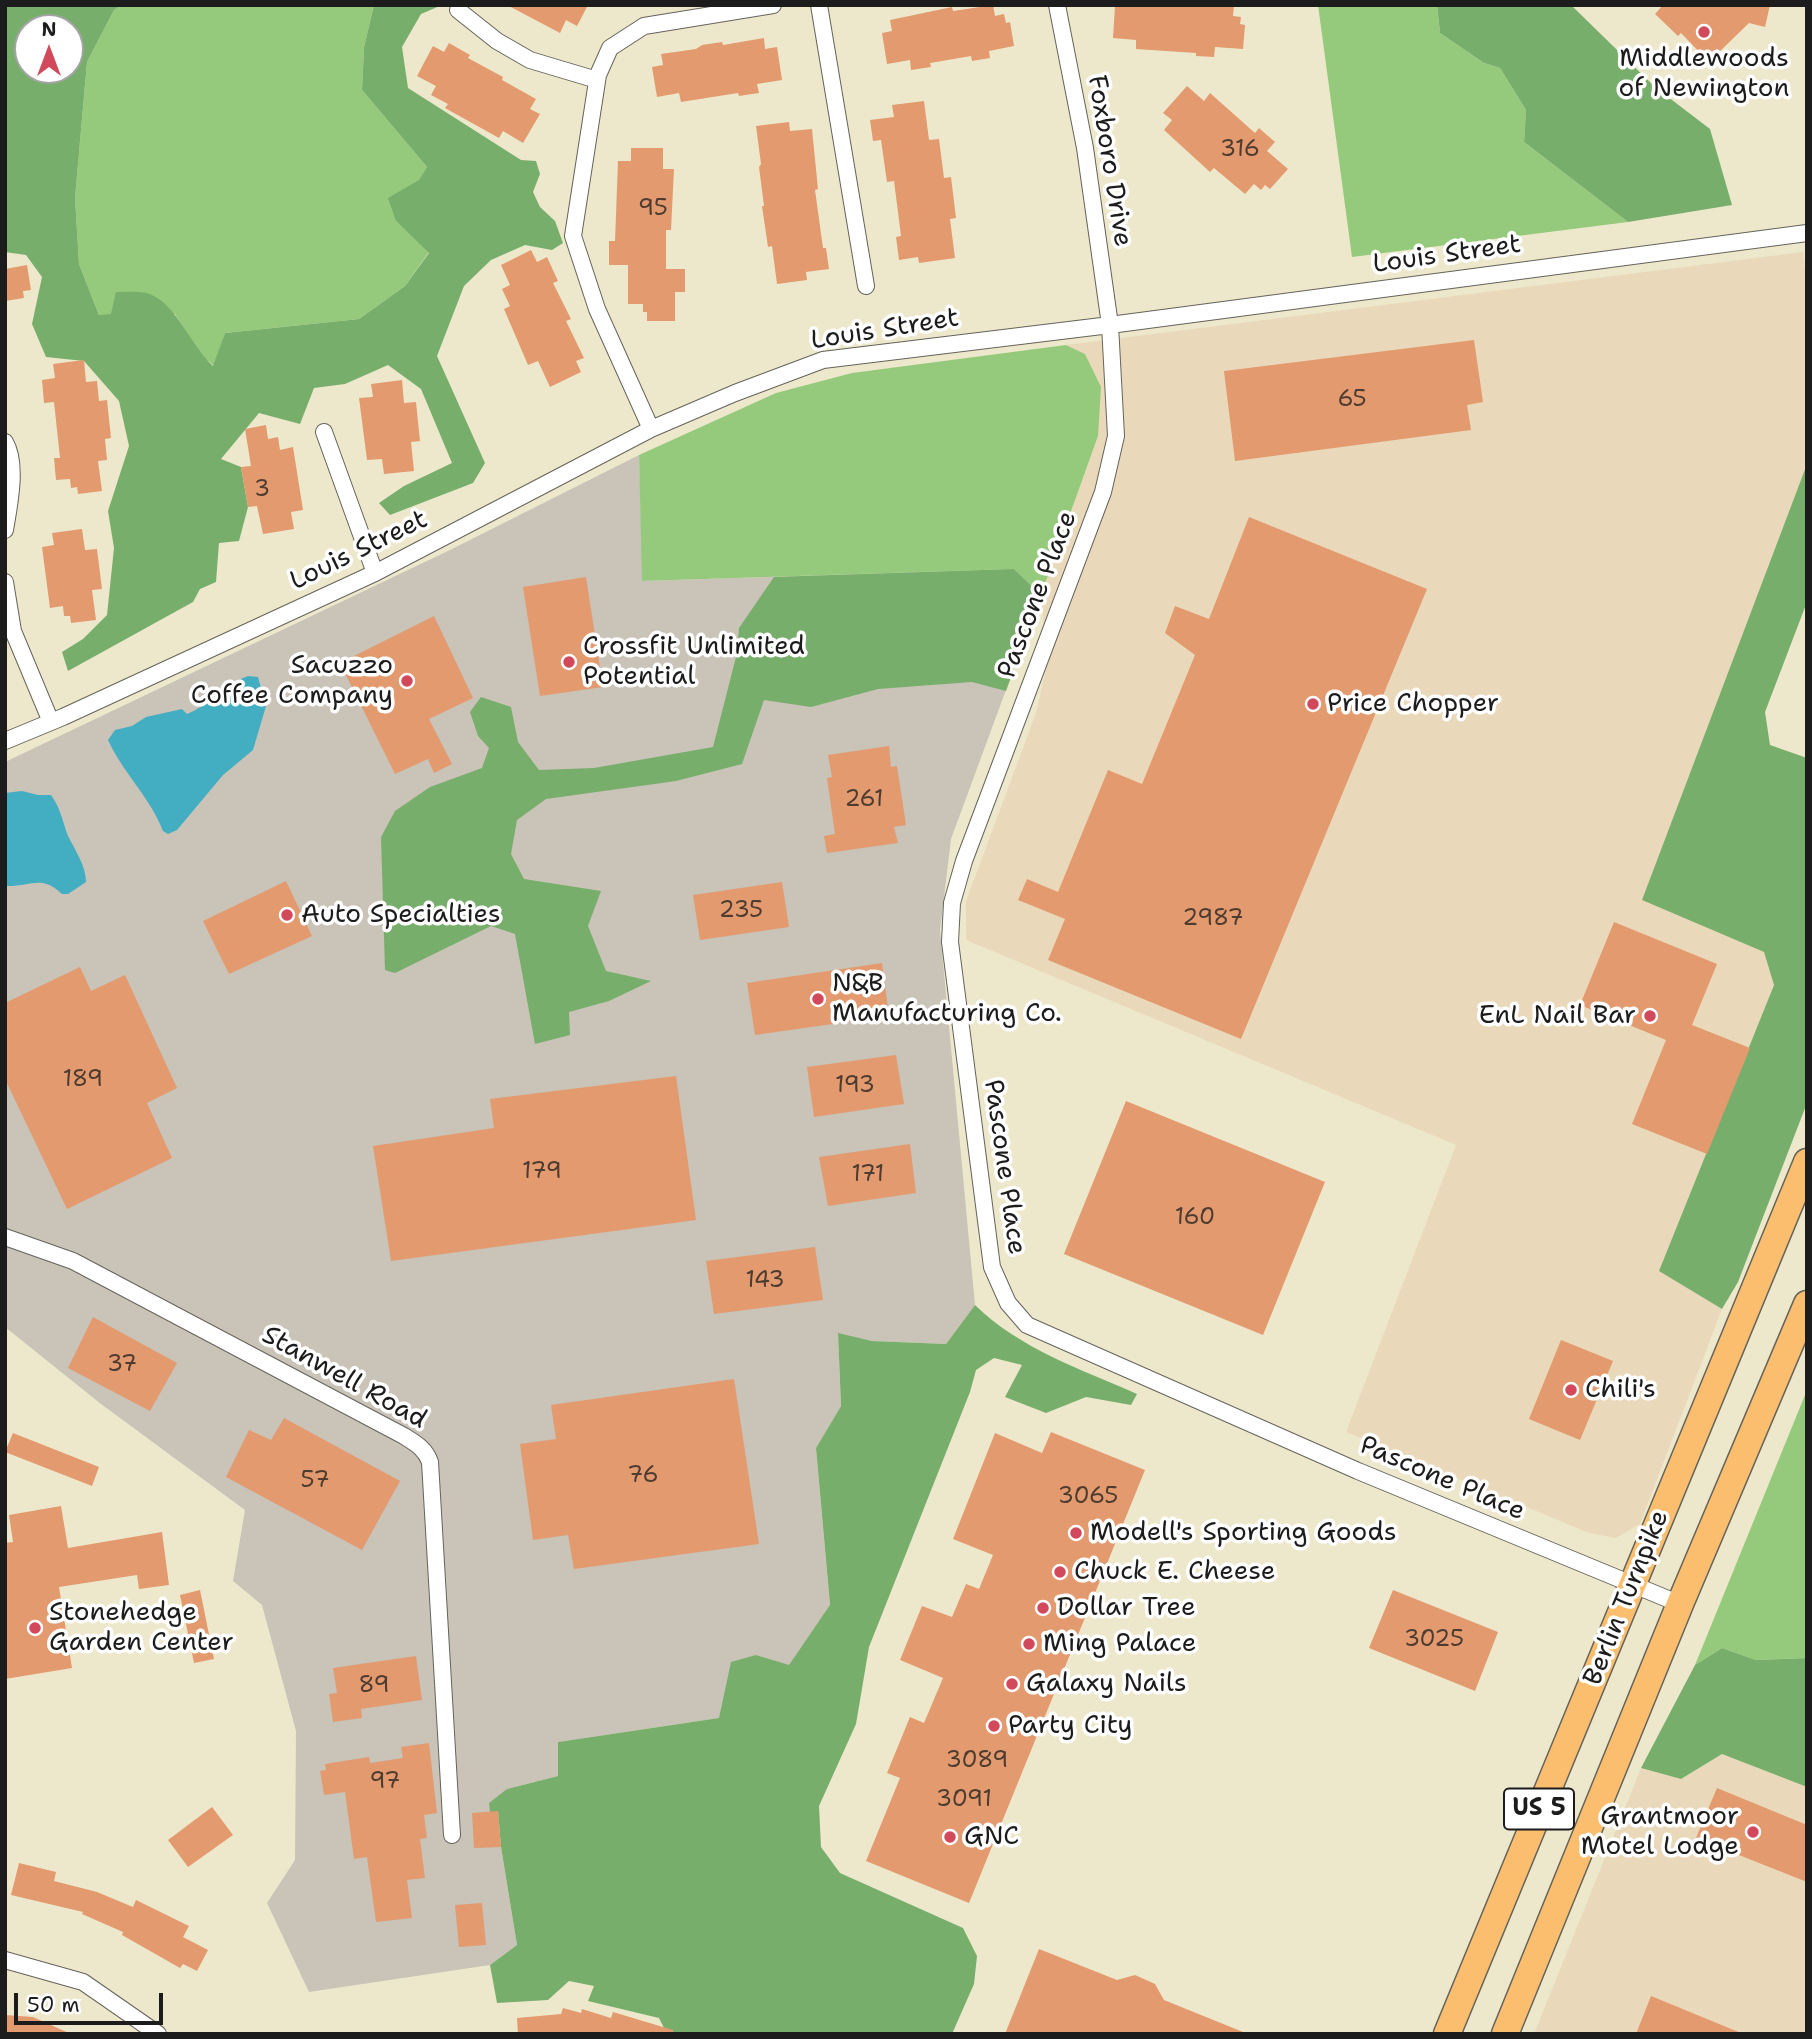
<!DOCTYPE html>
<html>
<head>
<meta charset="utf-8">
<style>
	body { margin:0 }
	#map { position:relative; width:1812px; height:2039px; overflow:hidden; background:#ede8cc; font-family:"Shantell Sans",sans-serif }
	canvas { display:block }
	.frame { position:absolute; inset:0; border:7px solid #1c1c1c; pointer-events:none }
	.north { position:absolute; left:14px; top:14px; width:70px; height:70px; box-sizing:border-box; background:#fff; border:2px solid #a4a4a4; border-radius:50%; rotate:0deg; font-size:19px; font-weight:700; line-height:28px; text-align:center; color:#1c1c1c }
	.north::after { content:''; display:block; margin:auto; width:24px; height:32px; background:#d1495b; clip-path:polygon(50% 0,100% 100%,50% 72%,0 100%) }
	.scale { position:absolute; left:14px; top:1993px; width:149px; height:32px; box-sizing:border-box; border:4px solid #1c1c1c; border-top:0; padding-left:9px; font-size:21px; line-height:24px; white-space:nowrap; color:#1c1c1c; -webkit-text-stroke:5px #fff; paint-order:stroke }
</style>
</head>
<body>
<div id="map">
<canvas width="1812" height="2039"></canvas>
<div class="frame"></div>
<div class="north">N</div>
<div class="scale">50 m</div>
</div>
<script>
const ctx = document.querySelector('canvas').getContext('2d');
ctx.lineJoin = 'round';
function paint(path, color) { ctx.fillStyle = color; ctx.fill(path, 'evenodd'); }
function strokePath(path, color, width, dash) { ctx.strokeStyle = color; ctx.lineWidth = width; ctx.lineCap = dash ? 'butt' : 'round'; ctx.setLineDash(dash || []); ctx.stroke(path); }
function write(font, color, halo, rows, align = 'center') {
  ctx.font = font + ' "Shantell Sans",sans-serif'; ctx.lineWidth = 7; ctx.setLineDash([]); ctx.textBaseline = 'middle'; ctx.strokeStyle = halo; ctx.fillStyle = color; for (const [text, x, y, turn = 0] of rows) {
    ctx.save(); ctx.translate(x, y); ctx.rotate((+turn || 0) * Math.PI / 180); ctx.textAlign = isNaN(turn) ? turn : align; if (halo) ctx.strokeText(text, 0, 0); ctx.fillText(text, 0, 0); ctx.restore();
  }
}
const built = new Path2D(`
	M1803 252 1807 287V464L1643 899 1764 952 1774 985 1660 1271 1722 1309 1640 1524 1616 1538 1589 1533 1346 1432 1456 1145 966 940V901L1036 713 1047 664 1041 595 1098 436 1085 354 1066 345Z
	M1722 1754 1807 1787V2034H1534L1641 1768 1681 1779Z`);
const industrial = new Path2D(`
	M639 455 643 581 1014 569 1041 595 951 839 940 930 975 1305 946 1344 872 1341 838 1334 841 1406 816 1448 830 1606 789 1666 756 1655 719 1718 558 1742V1776L507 1789 498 1811 501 1847 517 1945 490 1965 309 1992 267 1903 295 1860 296 1731 262 1605 233 1581 245 1510 101 1404 5 1327V762L450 550Z`);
const green = new Path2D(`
	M122 5H374L364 47 362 90 427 167 396 221 429 252 405 286 359 319 225 333 214 366 201 355 175 314 99 315 79 264 75 198 87 62 114 10Z
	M1318 5H1437L1440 33 1484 63 1500 68 1526 110 1524 142 1628 222 1352 257Z
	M1066 345 1085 354 1101 387 1098 436 1041 595 1014 569 642 581 639 455 776 393 852 373Z
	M1807 1390V1658L1756 1660 1722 1648 1695 1665Z`);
const forest = new Path2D(`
	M5 5H122L114 10 87 62 75 198 79 264 99 315 111 314 116 292C126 292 141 291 150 294 177 305 191 346 213 366L225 333 359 319 405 286 429 253 396 221 388 198 419 180 427 167 362 90 364 47 374 5H442L421 14 402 47 408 88 521 160 536 161 540 174 533 192 540 207 555 221 563 243 552 250 525 245 491 260 464 286 437 356 485 463 473 483 390 515 379 503 404 486 452 463 421 389 388 365 345 384 314 388 300 424 259 413 221 459 241 467 248 507 239 541 219 543 216 582 200 589 193 602 68 671 62 652 83 639 107 615 114 548 108 511 129 446 119 401 84 361 46 357 32 324 42 277 26 255 5 252ZM28 28H70V70H28Z
	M1437 5H1571L1655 87 1710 129 1732 205 1628 222 1524 142 1526 110 1500 68 1484 63 1440 33Z
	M1807 464V602L1765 712 1770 745 1807 758V1103L1738 1282 1722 1309 1659 1271 1774 985 1764 952 1642 900Z
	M1014 569 1041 595 1006 691 972 682 878 689 811 707 764 700 742 764 676 781 546 799 517 820 511 854 524 879 601 891 588 926 606 971 651 981 609 1001 569 1012 570 1035 535 1044 515 934 491 926 395 973 385 970 381 837 395 811 430 787 482 768 489 748 478 736 470 712 481 697 511 707 518 742 539 770 594 768 713 747 737 653 739 628 774 577Z
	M975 1305C1020 1349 1081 1369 1137 1394L1131 1405 1086 1397 1046 1413 1005 1397 1022 1365 994 1358 976 1370 970 1392 869 1647 856 1724 819 1806 821 1847 840 1873 963 1928 977 1956 974 1984 952 2034H667L659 2018 588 2001 594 1986 569 1981 548 2000 497 2003 490 1965 517 1945 501 1847 498 1812H490L489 1803 507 1789 558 1776V1742L719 1718 731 1662 756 1655 789 1665 830 1605 816 1448 841 1406 838 1333 872 1341 946 1344Z
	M1722 1648 1756 1660 1807 1658V1787L1722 1754 1681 1779 1641 1768 1695 1665Z`);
const water = new Path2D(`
	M248 676 258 677 266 706 253 750 223 775 177 830 168 834 163 831C150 797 123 773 108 740L115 730 132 726 146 717 182 709 187 714C210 705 221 686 248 676Z
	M22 791 38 795H51C61 809 62 820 68 836 75 850 86 866 86 882L68 894H62C41 874 31 887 5 886V793Z`);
const building = new Path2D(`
	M507 5H588L577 26 566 20 560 33Z
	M993 5 995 16 1004 14 1006 23 1010 22 1014 46 989 51 990 58 972 61 971 56 930 63 931 67 911 70 910 60 887 64 882 33 892 31 890 20 952 7 953 11Z
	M1234 5 1233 16 1241 17 1240 24 1245 25 1243 49 1215 47 1214 57 1196 56V53L1136 49V40L1113 38 1115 6Z
	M1663 5H1770L1765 27 1749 23 1715 56 1712 53 1706 59 1681 33 1678 36 1655 14Z
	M764 38 765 49 777 47 782 80 757 84 759 93 739 96 738 93 681 102 679 93 657 97 652 67 663 65 661 54 696 49 702 45 722 42 723 45Z
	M449 43 470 55 468 58 503 77 502 80 536 99 530 109 540 114 523 143 503 131 499 138 445 108 448 104 431 95 436 86 417 76 433 46 444 52Z
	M1187 86 1204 101 1210 93 1255 133 1259 128 1275 142 1267 151 1288 169 1270 189 1265 185 1261 190 1254 184 1245 194 1214 168 1210 172 1164 130 1172 120 1163 113Z
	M924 101 929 140 939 139 944 178 951 177 956 218 950 219 955 258 919 263 918 257 899 260 896 237 901 236 894 181 887 182 881 140 873 141 870 120 894 117 892 105Z
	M789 122 790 131 812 129 818 189 815 190 823 248H826L829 269 806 272 807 280 777 284 772 246 768 247 762 206H764L759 167 761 164 756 126Z
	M631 148H663V169H674L671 230H666V269H685V292H675V321H647V312H643V304H628V265H609V241H615L618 161H631Z
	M531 250 537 262 547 257 558 281 553 283 571 319 566 321 584 358 576 361 581 372 550 387 538 361 528 365 504 309 510 306 502 289 510 285 501 265Z
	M27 265 31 290 23 291 24 298 5 301V269Z
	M1474 340 1483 402 1467 405 1471 430 1235 461 1224 371Z
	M84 360 86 382 97 381 99 401 107 400 111 438 105 439 107 460 98 461 102 491 78 494 77 487 71 488 70 479 56 480 54 458H60L54 402 44 403 42 380 55 378 53 364Z
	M402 380 404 403 416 402 420 441 411 442 414 471 384 474 382 459 367 460 359 398 373 397 371 384Z
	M266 425 268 439 278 437 280 450 293 447 303 510 291 512 294 529 263 534 257 506 248 507 241 467 251 466 245 429Z
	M1249 517 1427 589 1241 1039 1048 960 1065 919 1018 900 1027 879 1058 892 1108 770 1142 784 1195 655 1165 633 1175 606 1209 619Z
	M82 529 85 550 97 549 102 589 92 590 96 620 71 623 70 616H64L63 606 50 608 42 547 54 545 52 533Z
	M586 577 603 687 540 696 523 587Z
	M434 616 473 698 429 719 452 764 434 773 428 759 395 774 340 663Z
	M889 746 891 767 897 766 906 825 894 827 898 843 827 853 824 836 835 834 827 778 832 777 828 755Z
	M286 881 312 936 229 974 203 921Z
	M782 882 789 927 700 940 693 895Z
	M1614 922 1717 964 1692 1025 1750 1048 1707 1154 1632 1124 1666 1040 1580 1005Z
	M882 963 889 1016 755 1035 747 983Z
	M80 967 91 991 125 975 177 1088 147 1103 172 1158 67 1209 5 1079V1003Z
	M896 1055 904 1104 814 1117 807 1067Z
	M676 1076 696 1220 391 1261 373 1146 494 1128 490 1099Z
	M1126 1101 1325 1182 1263 1335 1064 1254Z
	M910 1144 916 1193 828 1206 819 1157Z
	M815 1247 823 1300 714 1314 706 1261Z
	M93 1317 177 1363 150 1411 68 1368Z
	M1561 1340 1613 1361 1580 1440 1529 1419Z
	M734 1379 759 1544 574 1569 568 1535 533 1540 520 1444 556 1439 551 1405Z
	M284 1418 400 1481 362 1550 226 1477 249 1430 271 1440Z
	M1051 1432 1145 1470 969 1903 866 1861 900 1778 887 1773 910 1717 924 1723 943 1678 900 1660 922 1606 952 1617 966 1584 979 1589 993 1555 953 1539 995 1433 1042 1453Z
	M13 1433 99 1467 92 1486 5 1452Z
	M61 1506 68 1548 162 1532 169 1585 139 1589 137 1575 59 1587 72 1668 5 1679V1543L13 1542 9 1515Z
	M200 1590 214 1659 194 1663 180 1595Z
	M1393 1590 1498 1632 1475 1691 1369 1648Z
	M416 1656 422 1700 361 1709 362 1718 333 1722 329 1694 337 1693 333 1668Z
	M429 1743 437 1813 424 1815 427 1838 420 1839 425 1878 407 1880 412 1918 376 1922 367 1857 354 1859 345 1792 324 1795 320 1771 326 1770 325 1764 369 1757 370 1763 403 1758 401 1747Z
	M1717 1788 1807 1825V1882L1696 1838Z
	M212 1807 233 1835 188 1867 168 1840Z
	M498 1811 501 1847 474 1848 472 1813Z
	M19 1863 56 1872 54 1881 97 1892 133 1907 136 1900 189 1926 183 1937 208 1950 197 1971 183 1964 180 1968 122 1935 123 1932 82 1914 83 1912 11 1895Z
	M482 1903 486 1945 459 1947 455 1905Z
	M1039 1949 1117 1980 1135 1975 1155 1984 1164 2000 1248 2034H1005Z
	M1651 1996 1741 2033V2034H1636Z
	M563 2008 581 2013 582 2009 611 2018 613 2012 673 2030V2034H518L517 2018 561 2014Z
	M5 2015 33 2017 71 2034H5Z`);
const minor = new Path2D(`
	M819 5 866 286
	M1057 5 1085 148 1110 325 1116 436 1103 492 964 861 952 903 950 942 992 1267 1008 1303 1027 1325 1358 1471 1680 1604
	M458 10 497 41 530 60 597 80
	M651 429 597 309 573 236 598 75 610 48 644 26 773 5
	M324 432 375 573
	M5 442C18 464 9 506 5 530
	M5 582 13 631 51 722
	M5 741 63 717 375 573 651 429 735 393 823 360 1110 325 1807 233
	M5 1237 73 1261 404 1436C415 1443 425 1448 430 1462L452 1835
	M5 1960 83 1982 158 2034`);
const trunk = new Path2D(`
	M1447 2034 1807 1162
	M1505 2034 1680 1604 1807 1304`);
const markers = [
	[1704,32,7,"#d1495b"],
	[569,662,7,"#d1495b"],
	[407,681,7,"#d1495b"],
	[1313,704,7,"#d1495b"],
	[287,915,7,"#d1495b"],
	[818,999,7,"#d1495b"],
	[1650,1016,7,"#d1495b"],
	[1571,1390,7,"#d1495b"],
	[1076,1533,7,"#d1495b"],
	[1060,1572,7,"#d1495b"],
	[1043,1608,7,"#d1495b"],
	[35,1628,7,"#d1495b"],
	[1029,1644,7,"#d1495b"],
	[1012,1684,7,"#d1495b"],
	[994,1726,7,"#d1495b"],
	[1753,1832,7,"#d1495b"],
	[950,1837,7,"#d1495b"]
];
const numberNames = [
	["316",1240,150],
	["95",653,209],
	["65",1352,400],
	["3",262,490],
	["261",864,800],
	["235",741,911],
	["2987",1213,919],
	["189",83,1080],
	["193",855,1086],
	["179",542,1172],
	["171",868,1175],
	["160",1195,1218],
	["143",765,1281],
	["37",122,1365],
	["76",643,1476],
	["57",315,1481],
	["3065",1088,1497],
	["3025",1434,1640],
	["89",374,1686],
	["3089",977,1761],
	["97",385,1782],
	["3091",964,1800]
];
const shields = [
	[1539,1809,70]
];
const shieldNames = [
	["US 5",1539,1809]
];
const poiNames = [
	["Middlewoods",1704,59,"center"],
	["of Newington",1704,89,"center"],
	["Crossfit Unlimited",583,647],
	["Potential",583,677],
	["Sacuzzo",393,666,"right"],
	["Coffee Company",393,696,"right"],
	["Price Chopper",1327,704],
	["Auto Specialties",301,915],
	["N&B",832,984],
	["Manufacturing Co.",832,1014],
	["EnL Nail Bar",1636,1016,"right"],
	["Chili's",1585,1390],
	["Modell's Sporting Goods",1090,1533],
	["Chuck E. Cheese",1074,1572],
	["Dollar Tree",1057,1608],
	["Stonehedge",49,1613],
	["Garden Center",49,1643],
	["Ming Palace",1043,1644],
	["Galaxy Nails",1026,1684],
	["Party City",1008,1726],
	["Grantmoor",1739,1817,"right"],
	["Motel Lodge",1739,1847,"right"],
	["GNC",964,1837]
];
const streetNames = [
	["Foxboro Drive",1109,161,81],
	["Louis Street",1447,255,-8],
	["Louis Street",885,330,-9],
	["Louis Street",359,551,-26],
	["Pascone Place",1038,595,-69],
	["Pascone Place",1004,1167,82],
	["Stanwell Road",344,1378,29],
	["Pascone Place",1442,1479,23],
	["Berlin Turnpike",1627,1598,-68]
];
paint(built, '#e9d9ba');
paint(industrial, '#c9c3b8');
paint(green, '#95ca7c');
paint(forest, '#78ae6c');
paint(water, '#43aec2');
paint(building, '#e39a6f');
strokePath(minor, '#65635a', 18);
strokePath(trunk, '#65635a', 29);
strokePath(minor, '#fff', 16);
strokePath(trunk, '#fabe6e', 26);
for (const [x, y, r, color] of markers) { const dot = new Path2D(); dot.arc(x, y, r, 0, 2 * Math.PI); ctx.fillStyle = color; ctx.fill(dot); strokePath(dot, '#fff', 2.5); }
write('23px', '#4e3c31', null, numberNames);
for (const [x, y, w] of shields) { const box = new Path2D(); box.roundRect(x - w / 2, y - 20.5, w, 41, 5); ctx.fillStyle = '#fff'; ctx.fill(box); strokePath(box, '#1c1c1c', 2); }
write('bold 24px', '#1c1c1c', null, shieldNames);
write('26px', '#1c1c1c', '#fff', poiNames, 'left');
write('26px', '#1c1c1c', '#fff', streetNames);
</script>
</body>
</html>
